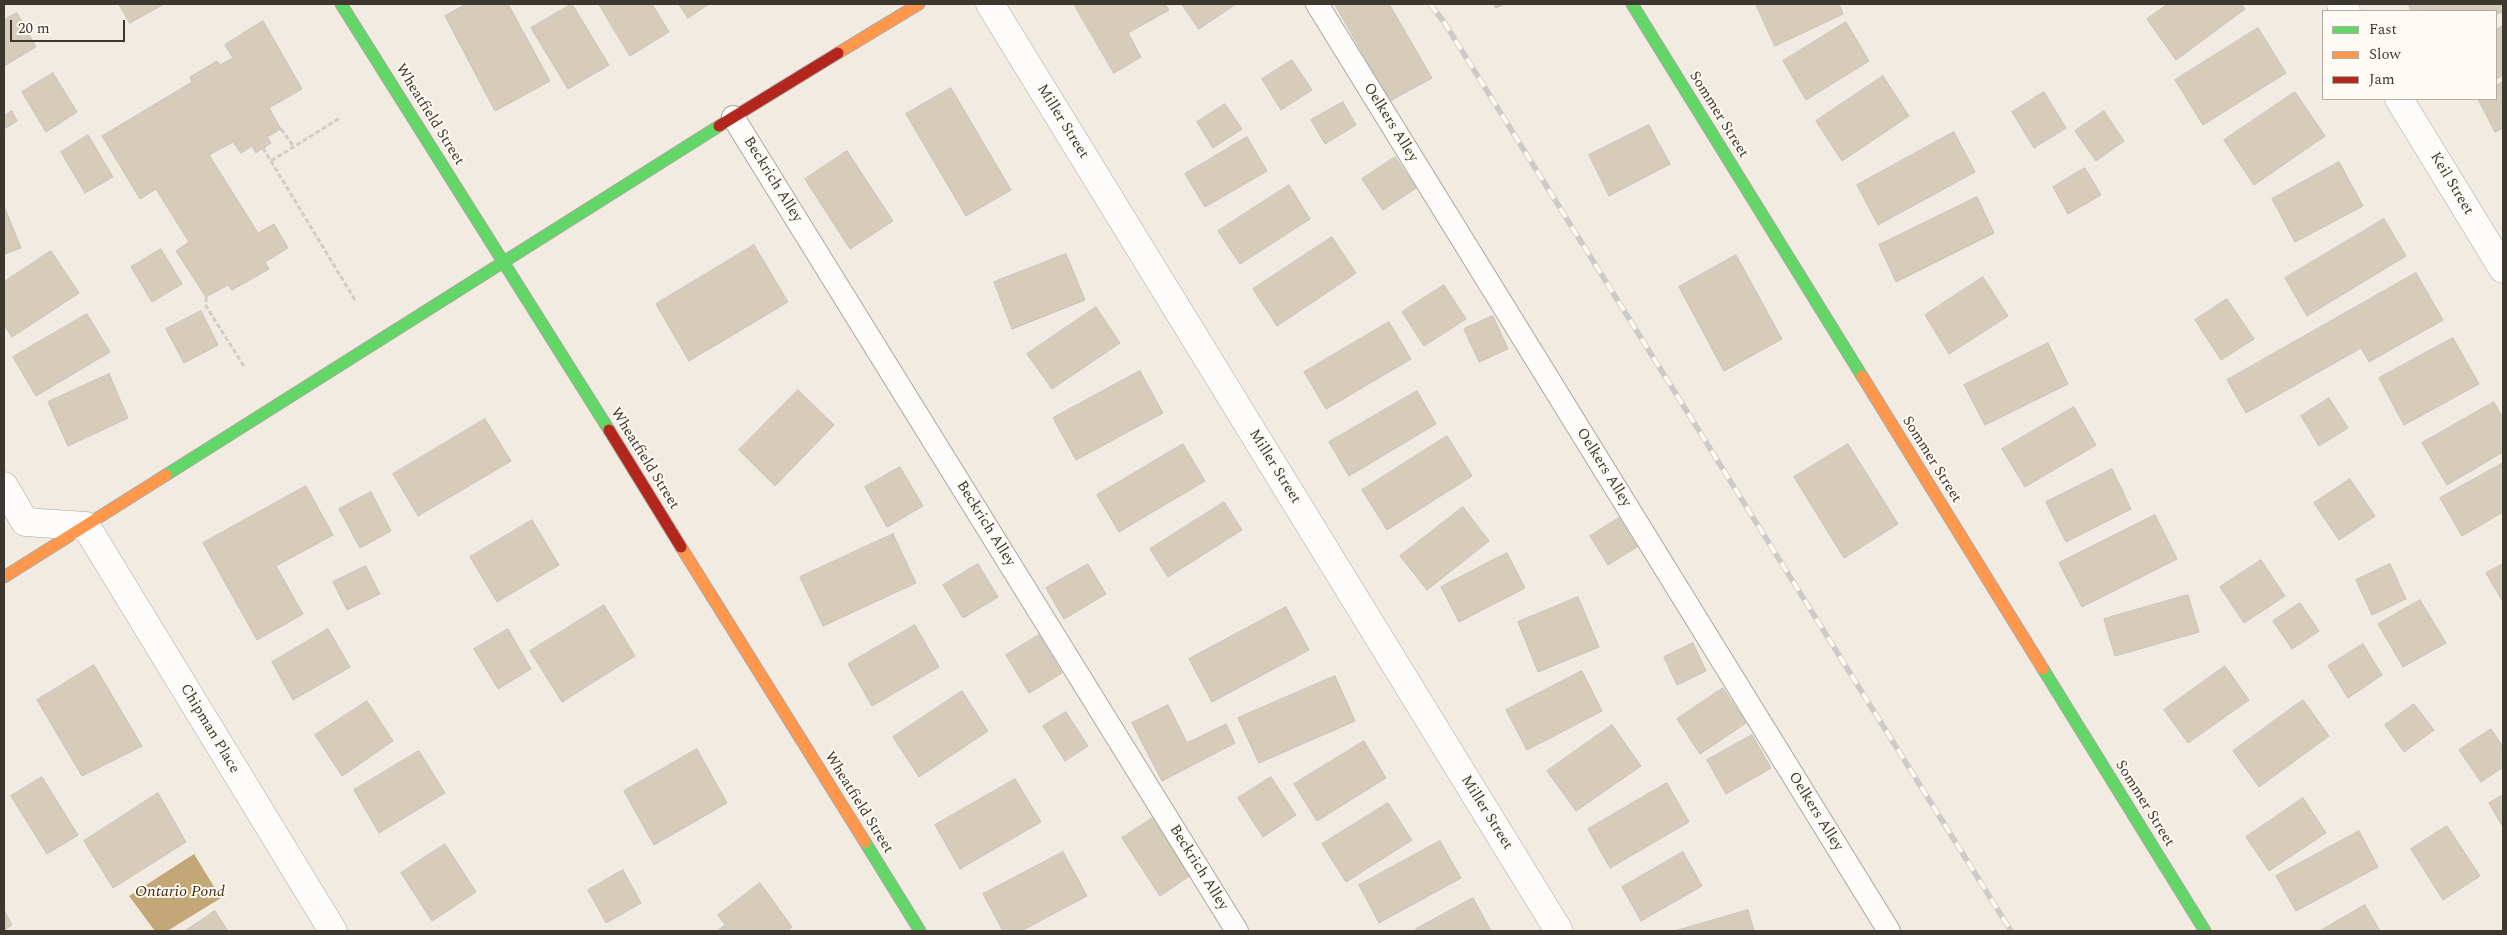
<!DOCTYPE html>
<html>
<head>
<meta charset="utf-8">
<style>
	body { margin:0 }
	#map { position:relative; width:2507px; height:935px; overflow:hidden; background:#f1ebe1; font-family:Spectral,serif }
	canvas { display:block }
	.frame { position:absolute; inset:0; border:5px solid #3c3830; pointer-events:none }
	.legend { position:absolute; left:2322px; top:10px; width:175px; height:90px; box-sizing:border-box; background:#fffaf3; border:1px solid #b1aca5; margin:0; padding:6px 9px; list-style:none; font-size:15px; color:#3c3830 }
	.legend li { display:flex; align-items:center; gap:10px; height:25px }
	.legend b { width:25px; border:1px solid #b1aca5 }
	.scale { position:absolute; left:10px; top:20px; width:115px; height:22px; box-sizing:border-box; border:2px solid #3c3830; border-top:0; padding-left:6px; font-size:15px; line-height:18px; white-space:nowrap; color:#3c3830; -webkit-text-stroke:4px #fffaf3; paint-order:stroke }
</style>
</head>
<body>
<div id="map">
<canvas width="2507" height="935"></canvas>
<div class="frame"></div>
<ul class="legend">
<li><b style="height:6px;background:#63d668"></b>Fast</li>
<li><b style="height:6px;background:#ff974d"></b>Slow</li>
<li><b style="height:6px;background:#b3261e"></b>Jam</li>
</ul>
<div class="scale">20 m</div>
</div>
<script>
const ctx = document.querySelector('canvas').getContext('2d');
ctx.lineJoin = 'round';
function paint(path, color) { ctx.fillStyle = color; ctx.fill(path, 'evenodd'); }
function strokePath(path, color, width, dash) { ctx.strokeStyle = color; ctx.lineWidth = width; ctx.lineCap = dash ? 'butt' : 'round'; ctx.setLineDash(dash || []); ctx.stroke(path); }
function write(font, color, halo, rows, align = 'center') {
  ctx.font = font + ' Spectral,serif'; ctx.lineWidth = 4; ctx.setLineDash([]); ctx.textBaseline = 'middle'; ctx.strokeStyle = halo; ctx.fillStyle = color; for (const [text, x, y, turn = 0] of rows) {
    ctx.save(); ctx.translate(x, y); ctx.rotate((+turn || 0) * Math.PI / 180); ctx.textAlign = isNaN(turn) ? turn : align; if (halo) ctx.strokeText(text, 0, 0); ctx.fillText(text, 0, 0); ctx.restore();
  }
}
const water = new Path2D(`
	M194 854 221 898 167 931H155L129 896Z`);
const building = new Path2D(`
	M119 4H164L130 23Z
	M467 4H508L550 81 495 111 445 16Z
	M572 4 609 65 568 89 531 28Z
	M599 4H652L669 32 630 56Z
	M679 4H709L688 18Z
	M1074 4H1165L1169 10 1128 33 1141 57 1114 73Z
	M1182 4H1236L1199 29Z
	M1335 4H1389L1432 78 1390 101Z
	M1494 4H1505L1496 8Z
	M1756 4H1839L1843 14 1775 46Z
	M2168 4H2241L2245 9 2176 60 2147 19Z
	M2409 4H2503V12L2496 14V11H2411Z
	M17 13 36 47 4 66V20Z
	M263 21 302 89 269 108 281 129 267 137 271 143 256 153 252 146 241 153 233 142 209 155 258 233 274 224 288 248 265 262 269 269 232 290 228 285 206 297 176 251 189 242 156 189 140 199 102 136 192 82 190 77 217 61 220 65 233 58 225 45Z
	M1846 22 1869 61 1806 100 1783 61Z
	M2503 26V75L2496 79V30Z
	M2258 28 2286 73 2203 125 2175 80Z
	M1292 60 1312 90 1281 110 1262 79Z
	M53 73 77 112 46 132 22 92Z
	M1883 76 1909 116 1842 161 1816 121Z
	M2503 82V128L2495 132 2478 99H2496V86Z
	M951 88 1011 190 966 216 906 114Z
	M2044 92 2066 128 2034 148 2012 112Z
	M2295 92 2325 136 2254 185 2224 140Z
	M1343 102 1356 125 1325 144 1311 120Z
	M1225 104 1242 129 1213 148 1197 122Z
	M12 111 17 121 4 129V116Z
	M2104 111 2124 141 2096 161 2075 131Z
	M1649 125 1670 164 1609 196 1589 155Z
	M1954 132 1975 172 1878 225 1857 185Z
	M88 135 113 177 85 193 61 152Z
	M1247 137 1267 171 1205 207 1185 174Z
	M847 151 893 221 850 249 805 179Z
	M1395 157 1416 188 1383 210 1362 179Z
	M2339 162 2363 206 2295 242 2272 199Z
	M2085 168 2101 195 2068 214 2053 187Z
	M1289 185 1310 219 1240 264 1218 231Z
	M1977 197 1994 233 1896 282 1879 245Z
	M4 206 21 248 4 254Z
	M2384 219 2406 256 2307 316 2285 278Z
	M1332 237 1356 273 1277 326 1253 289Z
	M754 245 788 302 689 361 656 304Z
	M161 249 182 284 152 302 131 267Z
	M51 251 79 293 12 337 4 325V282Z
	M1066 254 1085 300 1012 329 994 282Z
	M1736 255 1782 339 1724 371 1679 287Z
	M2416 273 2443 320 2369 362 2361 348 2246 413 2227 380Z
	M1983 277 2008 316 1949 354 1925 315Z
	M1444 285 1466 319 1424 346 1402 312Z
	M2227 299 2254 339 2221 360 2195 320Z
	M1096 307 1120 343 1052 389 1027 354Z
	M201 311 218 345 184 363 166 329Z
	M87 314 110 352 36 396 13 357Z
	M1493 316 1508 349 1479 362 1464 329Z
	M1389 322 1411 359 1326 409 1304 372Z
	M2453 338 2479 384 2404 425 2379 378Z
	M2048 343 2068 384 1985 425 1964 385Z
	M1140 371 1163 413 1076 460 1053 418Z
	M109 374 128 418 68 446 48 402Z
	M798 390 834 425 775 486 739 450Z
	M1417 391 1436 424 1349 476 1329 442Z
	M2329 398 2348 428 2319 446 2301 416Z
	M2494 402 2503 418V452L2447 485 2422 443Z
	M2074 407 2096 445 2025 487 2002 449Z
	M485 419 511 461 418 516 393 474Z
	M1447 436 1472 476 1387 530 1362 490Z
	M1183 444 1205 481 1119 532 1097 495Z
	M1848 444 1898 524 1844 558 1794 477Z
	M2503 463V512L2462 536 2440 498Z
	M900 467 923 506 887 527 865 487Z
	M2112 469 2131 509 2066 542 2046 502Z
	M2350 479 2375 516 2339 540 2314 503Z
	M306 486 333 535 276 566 303 614 257 640 203 543Z
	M371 492 391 531 360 548 339 509Z
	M1224 502 1242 530 1168 577 1150 549Z
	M1463 507 1489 541 1427 590 1400 556Z
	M2155 515 2177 559 2082 607 2059 563Z
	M1619 518 1637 547 1608 565 1590 536Z
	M532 520 559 565 497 602 470 557Z
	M893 534 916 583 823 626 800 577Z
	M1507 553 1525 588 1459 622 1441 587Z
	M2261 560 2285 596 2244 623 2220 587Z
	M978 564 998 597 963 618 943 585Z
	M1088 564 1106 594 1064 619 1046 588Z
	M2390 564 2406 599 2372 615 2356 580Z
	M2503 564V602L2486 573Z
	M366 566 380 594 347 610 333 582Z
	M2188 595 2199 632 2115 656 2104 619Z
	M1578 597 1599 647 1538 672 1518 622Z
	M2420 600 2446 643 2403 667 2378 624Z
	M2300 603 2319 631 2292 649 2273 621Z
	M604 605 635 656 562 702 530 651Z
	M1286 607 1309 650 1212 702 1189 659Z
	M915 625 939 667 872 706 848 664Z
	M328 629 350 667 293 700 272 662Z
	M508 629 531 669 498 689 474 649Z
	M1039 635 1062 673 1029 693 1006 655Z
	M1693 643 1706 671 1677 685 1664 657Z
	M2363 644 2382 675 2348 698 2328 666Z
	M94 665 142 746 82 776 37 700Z
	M2225 666 2249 700 2188 743 2164 710Z
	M1582 671 1602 711 1527 750 1506 710Z
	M1335 676 1355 721 1259 763 1238 718Z
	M1723 688 1746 723 1700 754 1677 719Z
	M962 691 988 731 919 777 893 737Z
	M2303 700 2329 736 2259 787 2233 751Z
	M367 701 393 741 342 776 315 735Z
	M2414 704 2434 730 2404 752 2385 725Z
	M1168 705 1187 743 1226 724 1235 743 1162 781 1132 723Z
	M1066 712 1088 746 1065 761 1043 726Z
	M1612 725 1641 766 1576 811 1547 771Z
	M2491 729 2503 747V767L2481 782 2459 750Z
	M1752 735 1771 768 1726 794 1707 760Z
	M1364 741 1386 778 1317 821 1294 784Z
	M697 749 727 803 654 845 624 791Z
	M419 751 445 793 379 833 354 790Z
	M42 777 78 835 47 854 11 796Z
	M1271 777 1296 815 1263 837 1238 798Z
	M1015 779 1041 822 960 869 935 825Z
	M1667 783 1689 822 1610 868 1588 829Z
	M158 793 186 842 113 888 84 841Z
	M2503 795V827L2489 803Z
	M2303 798 2326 833 2269 871 2246 837Z
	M1388 803 1412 840 1346 882 1322 844Z
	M1154 817 1191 875 1160 896 1122 838Z
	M2447 826 2480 876 2443 900 2411 849Z
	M2359 831 2378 867 2296 911 2276 876Z
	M1440 841 1461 878 1379 923 1359 885Z
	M445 844 476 892 432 921 401 873Z
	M1063 852 1087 896 1021 931H1003L983 894Z
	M1683 852 1702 886 1641 921 1622 887Z
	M623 870 641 903 606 923 588 890Z
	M760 883 792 927 787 931H717L725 925 718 915Z
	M1473 898 1491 931H1417L1416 929Z
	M2365 905 2380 931H2320Z
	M4 910 12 925 4 930Z
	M1748 910 1754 931H1675Z
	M215 911 228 931H185Z`);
const path = new Path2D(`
	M281 129 294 147
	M263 148 355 300
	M271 161 340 118
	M206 297V306L245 368`);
const lane = new Path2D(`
	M1317 4 1889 931
	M733 117 1237 931`);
const street = new Path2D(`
	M990 4 1559 931
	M2341 4 2346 11
	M2399 99 2503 269
	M4 486 25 522 86 526 333 931`);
const fast = new Path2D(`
	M341 4 609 430
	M1632 4 1862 376
	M166 475 719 126
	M2043 669 2205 931
	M865 842 920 931`);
const slow = new Path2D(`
	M838 53 919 4
	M1862 376 2043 669
	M681 547 865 842
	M4 577 166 475`);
const jam = new Path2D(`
	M719 126 838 53
	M609 430 681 547`);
const rail = new Path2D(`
	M1430 4 1444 22 2011 931`);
const streetNames = [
	["Wheatfield Street",429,115,58],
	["Sommer Street",1718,115,58],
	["Miller Street",1062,122,58],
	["Oelkers Alley",1390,123,58],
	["Beckrich Alley",772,180,58],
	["Keil Street",2451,184,59],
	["Wheatfield Street",644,459,58],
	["Sommer Street",1931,460,58],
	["Miller Street",1274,467,58],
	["Oelkers Alley",1603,468,58],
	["Beckrich Alley",985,524,58],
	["Chipman Place",209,729,59],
	["Wheatfield Street",858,803,58],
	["Sommer Street",2144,804,58],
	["Oelkers Alley",1815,812,58],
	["Miller Street",1486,813,58],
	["Beckrich Alley",1198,868,58]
];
const waterNames = [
	["Ontario Pond",180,893]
];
paint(water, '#c4a777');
paint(building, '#d7ccba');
strokePath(building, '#c7c2ba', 1);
strokePath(lane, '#aba79f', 24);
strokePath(street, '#aba79f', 29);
strokePath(fast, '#aba79f', 13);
strokePath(slow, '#aba79f', 13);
strokePath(jam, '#aba79f', 13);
strokePath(path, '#d1cdca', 3, [5, 2.5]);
strokePath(lane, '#fdfcfa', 22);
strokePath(street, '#fdfcfa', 28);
strokePath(fast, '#63d668', 11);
strokePath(slow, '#ff974d', 11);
strokePath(jam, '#b3261e', 11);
strokePath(rail, '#cccbc8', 5.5);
strokePath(rail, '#fffaf3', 4, [11]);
write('15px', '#3c3830', '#fffaf3', streetNames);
write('italic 16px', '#423114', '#fffaf3', waterNames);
</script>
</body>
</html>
